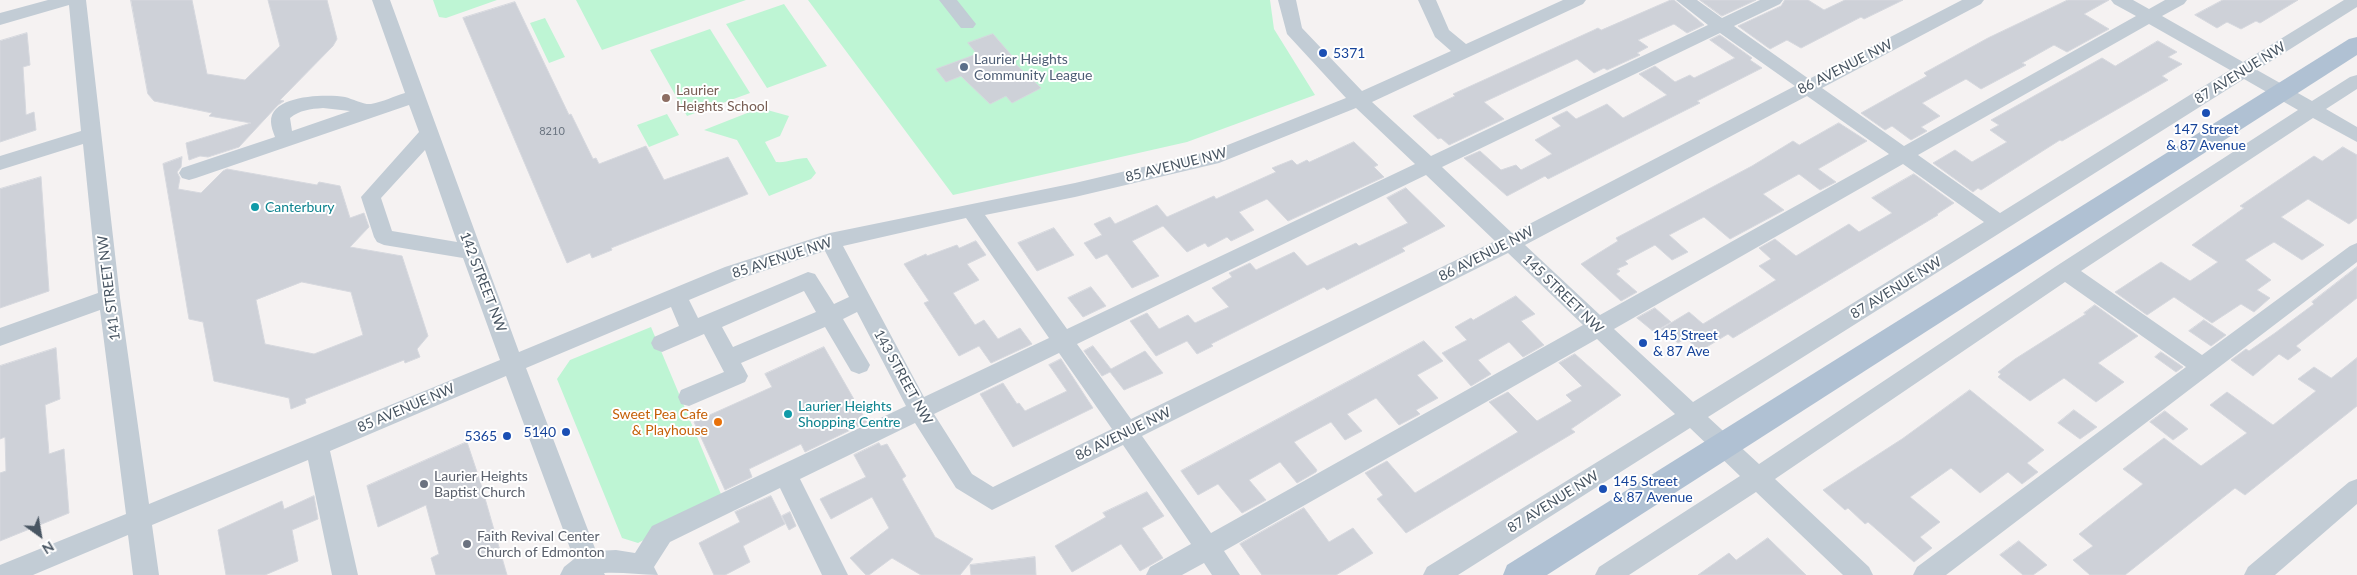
<!DOCTYPE html>
<html>
<head>
<meta charset="utf-8">
<style>
	body { margin:0 }
	#map { position:relative; width:2357px; height:575px; overflow:hidden; background:#f5f2f2; font-family:Lato,sans-serif }
	canvas { display:block }
	.north { position:absolute; left:15px; top:510px; width:50px; height:50px; -webkit-text-stroke:4px #fff; paint-order:stroke; rotate:148deg; font-size:14px; font-weight:700; line-height:20px; text-align:center; color:#485562 }
	.north::after { content:''; display:block; margin:auto; width:18px; height:22px; background:#485562; clip-path:polygon(50% 0,100% 100%,50% 72%,0 100%) }
</style>
</head>
<body>
<div id="map">
<canvas width="2357" height="575"></canvas>
<div class="north">N</div>
</div>
<script>
const ctx = document.querySelector('canvas').getContext('2d');
ctx.lineJoin = 'round';
function paint(path, color) { ctx.fillStyle = color; ctx.fill(path, 'evenodd'); }
function strokePath(path, color, width, dash) { ctx.strokeStyle = color; ctx.lineWidth = width; ctx.lineCap = dash ? 'butt' : 'round'; ctx.setLineDash(dash || []); ctx.stroke(path); }
function write(font, color, halo, rows, align = 'center') {
  ctx.font = font + ' Lato,sans-serif'; ctx.lineWidth = 4; ctx.setLineDash([]); ctx.textBaseline = 'middle'; ctx.strokeStyle = halo; ctx.fillStyle = color; for (const [text, x, y, turn = 0] of rows) {
    ctx.save(); ctx.translate(x, y); ctx.rotate((+turn || 0) * Math.PI / 180); ctx.textAlign = isNaN(turn) ? turn : align; if (halo) ctx.strokeText(text, 0, 0); ctx.fillText(text, 0, 0); ctx.restore();
  }
}
const green = new Path2D(`
	M433 0H497L446 18 439 17Z
	M576 0H746L602 50Z
	M808 0H1270L1274 29 1315 95 1187 142 953 195Z
	M784 4 827 66 767 88 726 24Z
	M545 18 565 57 549 63 530 23Z
	M710 29 750 93 687 116 650 50Z
	M760 108 789 116 780 136 765 142 776 162C788 163 795 158 807 158L816 173 811 179 769 196 737 140 704 130Z
	M667 114 679 135 649 147 637 125Z
	M651 327 723 499 638 543 622 538 557 379 570 360Z`);
const building = new Path2D(`
	M131 0H192L207 74 245 80 280 46 268 0H327L337 39 333 46 280 100 284 101 278 105 239 147 208 157 200 156 189 160 186 143 251 123 209 116 212 113 154 101 148 94Z
	M1671 0H1674L1704 25 1687 33 1674 24 1638 40 1648 47 1637 53 1640 55 1607 70 1604 68 1594 73 1577 59 1484 102 1504 119 1449 145 1441 138 1438 139 1413 116 1455 96 1453 94 1594 30 1598 28 1601 30Z
	M1700 0H1756L1722 16Z
	M1785 0H1808L1824 10 1845 0H1903L1864 19 1861 17 1801 48 1787 40 1770 49 1738 26 1781 6Z
	M2068 0H2109L2084 14 2109 29 2067 52 2054 45 2022 63 2026 65 1981 89 1966 79 1922 103 1940 116 1921 127 1927 131 1911 140 1892 126 1885 130 1861 113 1927 76 1924 73 1988 38Z
	M2223 0H2298L2260 23 2256 21 2241 29 2227 22 2217 28 2195 15Z
	M515 2 569 115 571 114 593 159 596 158 599 164 646 146 664 180 728 157 748 194 611 248 612 250 592 258 590 253 567 263 463 18Z
	M27 33 30 65 23 67 26 115 34 112 36 130 0 142V41Z
	M993 34 1012 56 1009 58 1041 88 1012 103 1006 96 990 104 961 76 946 82 936 69 977 54 968 43Z
	M1720 35 1752 58 1750 60 1762 68 1697 101 1700 103 1548 179 1545 176 1507 196 1464 158 1480 151 1501 170 1516 165 1521 170 1552 154 1535 140 1561 126 1552 118 1567 111 1576 119 1607 104 1623 118 1667 95 1639 74 1655 66 1675 82 1690 75 1694 78 1735 58 1710 40Z
	M2158 41 2177 52 2168 57 2182 64 2162 76 2168 80 2062 141 2060 140 1981 190 1978 188 1973 192 1933 163 1955 150 1972 162 2007 142 1990 130 1999 125 1991 120 2102 58 2115 66Z
	M1839 123 1867 141 1818 169 1836 182 1820 190 1799 174 1763 194 1784 210 1730 239 1704 217 1669 235 1688 252 1672 260 1655 245 1625 261 1628 264 1617 269 1620 271 1616 274 1637 292 1621 301 1581 264 1618 241 1616 238 1752 166 1793 141 1799 145Z
	M1354 142 1378 165 1374 167 1384 177 1288 221 1267 199 1239 212 1254 230 1231 241 1227 237 1208 247 1205 243 1187 252 1163 226 1132 241 1159 276 1132 288 1107 254 1096 259 1084 243 1102 235 1094 224 1110 217 1115 224 1157 205 1167 217 1214 196 1216 199 1276 172 1272 168 1292 160 1297 165 1307 160 1309 162Z
	M2343 147 2357 155V218L2349 224 2308 199 2281 217 2324 245 2302 260 2274 242 2245 260 2271 280 2257 290 2270 298 2254 312 2241 304 2212 323 2174 297 2147 315 2115 292 2161 262 2190 281 2218 262 2192 245 2244 208 2240 206 2314 156 2322 161Z
	M182 157 181 167 177 172 180 178 178 189 201 193 223 171 227 169 317 185 319 182 340 186 350 218 364 213 369 227 350 247 402 256 428 336 417 349 420 357 405 363 404 360 305 399 306 403 291 409 289 398 214 381 203 322 189 319 163 164ZM302 282 351 292 363 335 314 354 265 344 256 300Z
	M1914 174 1954 203 1937 214 1938 215 1733 338 1728 334 1700 351 1686 338 1678 343 1661 329 1689 312 1703 324 1776 280 1759 266 1771 259 1759 248 1775 239 1796 256 1849 224 1859 232 1892 213 1872 198Z
	M41 177 49 291 0 308V189Z
	M1406 188 1445 226 1402 248 1405 251 1327 290 1324 287 1211 344 1213 346 1197 354 1187 341 1156 356 1130 321 1147 313 1159 329 1188 315 1195 323 1229 307 1212 288 1232 277 1229 273 1250 263 1256 270 1294 252 1307 266 1356 243 1359 246 1408 223 1387 198Z
	M1054 228 1074 255 1037 271 1018 243Z
	M976 241 986 255 967 264 979 280 953 293 975 325 984 320 998 339 1020 328 1032 344 991 363 979 346 959 356 924 303 929 301 904 264 926 254 927 256 957 245 959 248Z
	M2357 267V298L2296 346 2301 350 2288 360 2279 354 2253 376 2231 360 2246 349 2249 351 2275 333 2314 304 2312 302Z
	M1091 287 1106 306 1083 317 1068 298Z
	M1516 296 1535 314 1521 321 1544 345 1523 357 1509 342 1478 360 1491 374 1471 386 1442 353 1467 340 1455 327 1471 318 1473 320Z
	M2095 305 2138 336 2098 363 2124 382 2096 402 2064 378 2030 401 1998 377 2001 374 1998 372 2015 359 2086 314 2084 313Z
	M1655 308 1671 322 1654 332 1637 318Z
	M2204 320 2226 335 2211 346 2189 331Z
	M1424 341 1443 361 1417 375 1438 398 1416 410 1420 414 1399 425 1376 398 1347 414 1362 431 1345 440 1331 422 1294 442 1317 470 1316 472 1297 483 1280 462 1249 480 1266 500 1242 513 1218 484 1198 495 1181 471Z
	M1093 346 1111 369 1145 351 1163 373 1124 390 1110 372 1102 376 1084 351Z
	M824 347 867 422 805 452 801 444 749 469 752 477 725 490 694 422 772 387 765 374Z
	M56 348 60 399 45 405 49 454 64 449 69 513 0 541V473L6 471 5 437 0 439V366Z
	M2161 352 2183 367 2176 372 2155 357Z
	M1575 354 1621 395 1571 429 1575 432 1406 533 1377 499 1383 495 1365 473 1387 461 1415 493 1518 432 1489 402 1508 392 1537 421 1572 401 1566 395 1582 386 1559 363Z
	M2357 358V406L2245 495 2235 488 2125 575H2090L2073 560 2093 546 2079 534 2143 484 2123 469 2164 438 2201 466 2247 433 2210 405 2227 392 2273 425 2316 391 2298 379 2314 367 2331 378Z
	M1061 359 1093 408 1013 447 980 394 1003 383 1017 404 1019 403 1025 411 1067 391 1049 365Z
	M1970 390 2044 450 2027 463 2038 472 2022 484 2008 472 1980 493 1951 468 1910 497 1940 522 1920 537 1932 548 1914 562 1868 522 1865 524 1848 508 1845 510 1823 490 1902 439Z
	M2074 410 2097 427 2080 439 2058 423Z
	M2165 411 2188 429 2173 440 2150 422Z
	M467 442 480 481 507 575H436L431 558 439 554 426 505 378 527 367 486Z
	M879 443 881 446 887 444 906 476 902 479 935 537 973 559 960 575H921L892 558 869 575H866L850 558 889 528 872 497 831 519 820 499 866 477 854 455Z
	M1147 492 1164 516 1142 528 1163 558 1140 571 1121 544 1072 572 1055 546 1106 517 1103 513Z
	M314 496 318 519 292 530 298 561 265 575H226L218 530 282 501 284 509Z
	M771 496 785 524 743 546 750 562 725 575H714L699 543 740 522 735 512Z
	M1304 508 1329 542 1353 528 1373 553 1336 575H1262L1240 544Z
	M790 512 796 526 789 530 782 516Z
	M1768 538 1806 575H1698L1729 553 1736 560Z
	M2019 541 2047 565 2033 575H2023L2000 555Z
	M1035 557 1036 575H971L970 565Z`);
const minor = new Path2D(`
	M48 0H86L120 298 149 504 500 360 463 258 384 245 377 242 374 237 361 197 419 132 409 105 196 178 189 180 182 178 179 173 182 168 275 137C273 132 271 126 271 122 270 94 328 94 345 97 353 99 364 105 371 104 383 102 394 96 405 93L372 0H390L519 352 725 267 830 233 1075 183 1215 150 1346 98 1287 34 1278 0H1296L1302 28 1362 91 1451 51 1435 37 1418 0H1436L1449 30 1466 44 1563 0H1586L1583 4 1372 102 1431 156 1708 25 1676 0H1697L1722 18 1760 0H1783L1780 4 1734 26 1809 79 1962 0H1984L1981 4 1822 88 1904 146 2136 16 2114 4 2111 0H2133L2149 9 2165 0H2187L2184 4 2162 16 2243 62 2344 0H2357V7L2257 70 2312 101 2350 77 2357 75V89L2326 109 2357 127V142L2313 118 2081 271 2202 355 2350 246 2357 243V262L1946 575H1913L1917 567 2186 367 2065 282 1775 479 1869 567 1873 575H1843L1756 492 1629 575H1595L1599 567 1740 476 1690 428 1458 575H1423L1427 567 1675 414 1597 339 1224 551 1240 575H1212L1204 563 1182 575H1146L1150 567 1191 544 1123 445 992 510 956 488 915 423 800 479 848 575H822L780 488 670 542 654 567 658 575C640 575 622 572 604 573L605 575H560L564 567 574 559 506 376 330 451 358 575H332L308 460 152 525 159 575H133L128 535 33 575H0V565L126 514 100 310 0 346V328L98 293 83 144 0 170V156L81 131 69 5 0 25V13ZM2149 24 2230 70 2000 213 1918 155ZM1720 33 1795 86 1512 233 1442 167ZM2244 79 2298 110 2058 265 1759 464 1708 417ZM1807 96 1889 154 1600 315 1525 245ZM323 108 350 111 292 131 290 118C300 110 310 109 323 108ZM1356 108 1415 164 1067 329 985 215 1075 197 1219 163ZM425 150 457 242 392 231 381 198ZM1903 164 1984 222 1693 402 1614 329ZM1426 175 1495 241 1131 419 1077 344ZM966 218 1049 338 924 397 843 246ZM825 251 849 297 834 304 815 274 808 272 698 318 689 300 739 279ZM1508 253 1583 325 1211 533 1142 436ZM804 291 816 312 733 347 722 327ZM671 307 679 326 654 337 651 343 654 349 662 352 704 334 724 372 681 390 678 397 681 404 689 406 745 382 748 376 741 363 825 327 851 371 859 374 867 371 870 365 843 319 857 312 906 406 652 526 635 553 616 550 596 551 526 368ZM1059 353 1112 429 993 487 972 474 934 414Z
	M939 0H957L976 24 973 28H961Z
	M2357 479V504L2275 575H2244L2248 567 2349 482Z`);
const major = new Path2D(`
	M2357 37V55L1547 575H1503L1507 565 2349 39Z`);
const markers = [
	[1323,53,5,"#1a4fb4"],
	[964,67,5,"#5c6f8a"],
	[666,98,5,"#8d6e63"],
	[2206,113,5,"#1a4fb4"],
	[255,207,5,"#0f9aa8"],
	[1643,343,5,"#1a4fb4"],
	[788,414,5,"#0f9aa8"],
	[718,422,5,"#e8710a"],
	[566,432,5,"#1a4fb4"],
	[507,436,5,"#1a4fb4"],
	[424,484,5,"#6b7280"],
	[1603,489,5,"#1a4fb4"],
	[467,544,5,"#6b7280"]
];
const numberNames = [
	["8210",552,131]
];
const transitNames = [
	["5371",1333,53],
	["147 Street",2206,129,"center"],
	["& 87 Avenue",2206,145,"center"],
	["145 Street",1653,335],
	["& 87 Ave",1653,351],
	["5140",556,432,"right"],
	["5365",497,436,"right"],
	["145 Street",1613,481],
	["& 87 Avenue",1613,497]
];
const serviceNames = [
	["Laurier Heights",974,59],
	["Community League",974,75]
];
const streetNames = [
	["86 AVENUE NW",1845,67,-27],
	["87 AVENUE NW",2240,73,-32],
	["85 AVENUE NW",1176,165,-14],
	["86 AVENUE NW",1486,254,-27],
	["85 AVENUE NW",782,258,-18],
	["142 STREET NW",483,282,69],
	["141 STREET NW",109,288,-97],
	["87 AVENUE NW",1896,288,-32],
	["145 STREET NW",1563,294,44],
	["143 STREET NW",903,377,61],
	["85 AVENUE NW",406,408,-23],
	["86 AVENUE NW",1123,434,-26],
	["87 AVENUE NW",1553,502,-32]
];
const educationNames = [
	["Laurier",676,90],
	["Heights School",676,106]
];
const cultureNames = [
	["Canterbury",265,207],
	["Laurier Heights",798,406],
	["Shopping Centre",798,422]
];
const foodNames = [
	["Sweet Pea Cafe",708,414],
	["& Playhouse",708,430]
];
const worshipNames = [
	["Laurier Heights",434,476],
	["Baptist Church",434,492],
	["Faith Revival Center",477,536],
	["Church of Edmonton",477,552]
];
paint(green, '#bef5d4');
paint(building, '#ced1d8');
strokePath(building, '#d6d8de', 1);
paint(minor, '#c2ccd5');
paint(major, '#b0c1d3');
for (const [x, y, r, color] of markers) { const dot = new Path2D(); dot.arc(x, y, r, 0, 2 * Math.PI); ctx.fillStyle = color; ctx.fill(dot); strokePath(dot, '#fff', 2); }
write('11px', '#6a7480', null, numberNames);
write('14px', '#164399', '#fff', transitNames, 'left');
write('14px', '#4e5e75', '#fff', serviceNames, 'left');
write('14px', '#485562', '#fff', streetNames);
write('14px', '#785e54', '#fff', educationNames, 'left');
write('14px', '#0d838f', '#fff', cultureNames, 'left');
write('14px', '#c56008', '#fff', foodNames, 'right');
write('14px', '#5b616d', '#fff', worshipNames, 'left');
</script>
</body>
</html>
